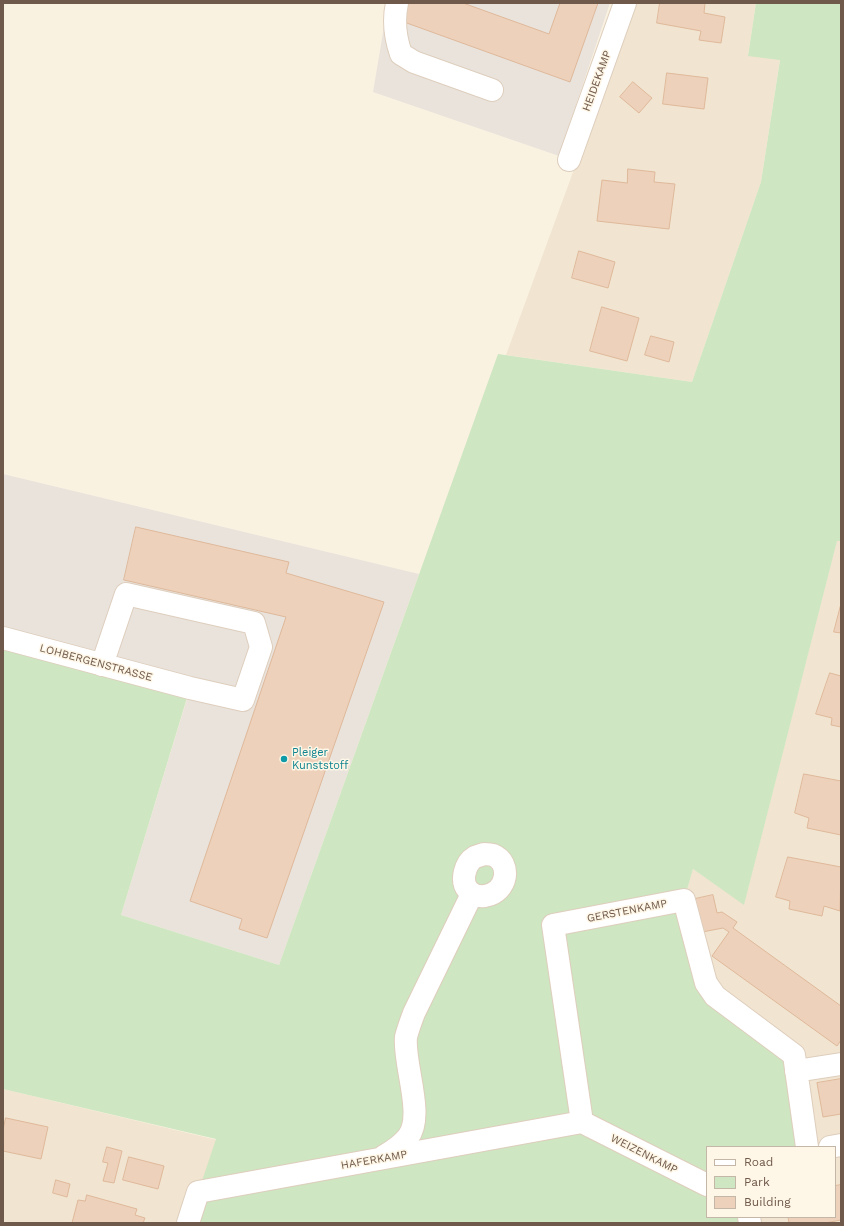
<!DOCTYPE html>
<html>
<head>
<meta charset="utf-8">
<style>
	body { margin:0 }
	#map { position:relative; width:844px; height:1226px; overflow:hidden; background:#faf2e1; font-family:"Work Sans",sans-serif }
	canvas { display:block }
	.frame { position:absolute; inset:0; border:4px solid #6f594a; pointer-events:none }
	.legend { position:absolute; left:706px; top:1146px; width:130px; height:72px; box-sizing:border-box; background:#fef6e6; border:1px solid #c5b7a8; margin:0; padding:5px 7px; list-style:none; font-size:12px; color:#6f594a }
	.legend li { display:flex; align-items:center; gap:8px; height:20px }
	.legend b { width:20px; border:1px solid #c5b7a8 }
</style>
</head>
<body>
<div id="map">
<canvas width="844" height="1226"></canvas>
<div class="frame"></div>
<ul class="legend">
<li><b style="height:5px;background:#fff"></b>Road</li>
<li><b style="height:11px;background:#cee6c1"></b>Park</li>
<li><b style="height:11px;background:#eed1ba"></b>Building</li>
</ul>
</div>
<script>
const ctx = document.querySelector('canvas').getContext('2d');
ctx.lineJoin = 'round';
function paint(path, color) { ctx.fillStyle = color; ctx.fill(path, 'evenodd'); }
function strokePath(path, color, width, dash) { ctx.strokeStyle = color; ctx.lineWidth = width; ctx.lineCap = dash ? 'butt' : 'round'; ctx.setLineDash(dash || []); ctx.stroke(path); }
function write(font, color, halo, rows, align = 'center') {
  ctx.font = font + ' "Work Sans",sans-serif'; ctx.lineWidth = 3; ctx.setLineDash([]); ctx.textBaseline = 'middle'; ctx.strokeStyle = halo; ctx.fillStyle = color; for (const [text, x, y, turn = 0] of rows) {
    ctx.save(); ctx.translate(x, y); ctx.rotate((+turn || 0) * Math.PI / 180); ctx.textAlign = isNaN(turn) ? turn : align; if (halo) ctx.strokeText(text, 0, 0); ctx.fillText(text, 0, 0); ctx.restore();
  }
}
const residential = new Path2D(`
	M635 3H756L748 55 780 59 761 182 692 382 506 355Z
	M837 540 841 541V1223H750L749 1217H835V1147H807L715 996 684 900 693 869 744 904Z
	M3 1089 217 1140 188 1223H3Z`);
const industrial = new Path2D(`
	M388 3H610L559 156 373 92Z
	M3 474 419 574 279 965 121 915 190 689 3 638Z`);
const green = new Path2D(`
	M756 3H841V541H837L744 905 693 869 684 900 706 983 794 1055 807 1147H707V1217H749L750 1223H188L216 1139 3 1089V638L190 688 121 915 279 965 498 354 692 382 761 182 780 60 748 56Z`);
const building = new Path2D(`
	M399 3H463L549 34 560 3H598L570 82 404 22Z
	M660 3H705L704 13 725 17 721 43 699 40 701 31 657 23Z
	M667 73 708 78 704 109 663 104Z
	M633 82 652 98 639 113 620 97Z
	M628 169 655 172 654 182 675 184 669 229 597 221 602 180 627 183Z
	M579 251 615 262 608 288 572 278Z
	M602 307 639 318 627 361 590 351Z
	M651 336 674 342 669 362 645 355Z
	M136 527 289 562 286 573 384 602 267 938 239 929 242 919 190 901 286 617 124 580Z
	M841 604V633L834 632Z
	M830 673 841 676V727L831 725 832 718 816 714Z
	M804 774 841 781V835L807 828 809 818 795 813Z
	M788 857 841 867 840 911 824 906 822 916 789 909 790 901 776 897Z
	M713 895 717 913 722 912 737 922 733 928 841 1006V1040L837 1046 712 956 729 932 723 928 702 932 695 899Z
	M841 1079V1114L823 1117 817 1083Z
	M6 1118 48 1127 41 1159 3 1151V1130Z
	M107 1147 122 1151 114 1183 103 1181 108 1163 103 1162Z
	M129 1157 164 1166 158 1189 123 1180Z
	M56 1180 70 1184 67 1197 53 1193Z
	M841 1185V1220L825 1223H789L788 1217H835V1186Z
	M87 1195 137 1209 135 1215 145 1218 143 1223H72L78 1200 85 1201Z`);
const minor = new Path2D(`
	M397 3C393 21 395 37 401 54L414 62 492 90
	M569 160 625 3
	M3 638 190 688 243 700 261 647 254 623 126 594 102 665
	M484 854C487 854 490 854 493 855 512 863 508 892 485 896 478 897 472 895 468 890 460 881 465 863 475 857 478 856 481 855 484 854Z
	M796 1071 841 1064
	M582 1122 553 925 684 900 706 983 715 996 794 1055 807 1147
	M582 1122 707 1185
	M830 1147 841 1145
	M384 1156C393 1151 401 1146 408 1137 425 1116 403 1063 406 1037 408 1029 411 1021 414 1013L472 894
	M749 1217 750 1223
	M188 1223 198 1192 582 1122`);
const markers = [
	[284,759,4,"#0f9aa8"]
];
const streetNames = [
	["HEIDEKAMP",597,81,-70],
	["LOHBERGENSTRASSE",96,663,15],
	["GERSTENKAMP",627,911,-11],
	["WEIZENKAMP",644,1154,27],
	["HAFERKAMP",374,1160,-10]
];
const cultureNames = [
	["Pleiger",292,753],
	["Kunststoff",292,766]
];
paint(residential, '#f1e4d0');
paint(industrial, '#e9e3dc');
paint(green, '#cee6c1');
paint(building, '#eed1ba');
strokePath(building, '#dfb99b', 1);
strokePath(minor, '#decebd', 24);
strokePath(minor, '#fff', 22);
for (const [x, y, r, color] of markers) { const dot = new Path2D(); dot.arc(x, y, r, 0, 2 * Math.PI); ctx.fillStyle = color; ctx.fill(dot); strokePath(dot, '#fef6e6', 1.5); }
write('11px', '#6f594a', '#fef6e6', streetNames);
write('11px', '#0d838f', '#fef6e6', cultureNames, 'left');
</script>
</body>
</html>
